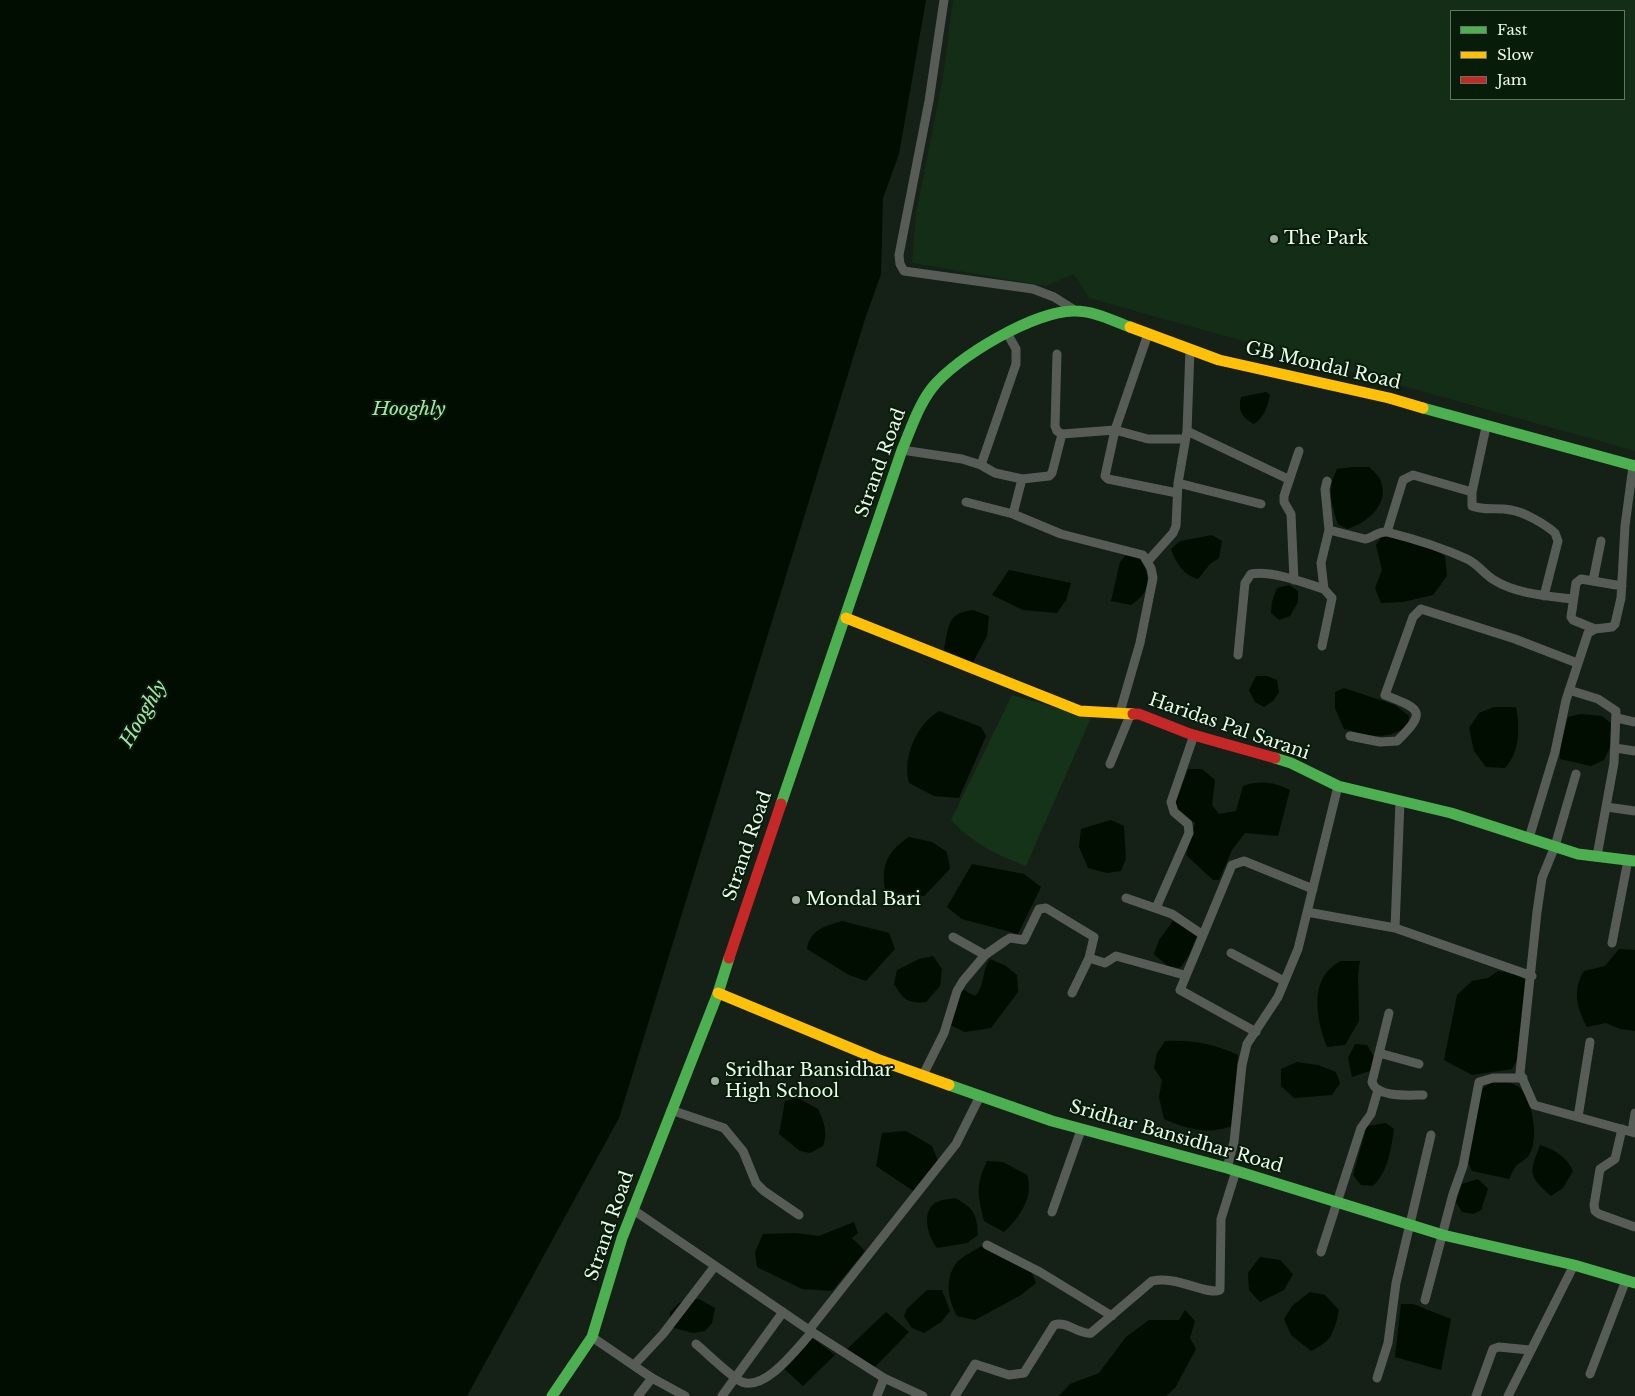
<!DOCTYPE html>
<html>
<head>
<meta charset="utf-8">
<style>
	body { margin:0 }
	#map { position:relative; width:1635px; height:1396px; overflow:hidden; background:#152016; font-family:"Libre Baskerville",serif }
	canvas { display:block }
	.legend { position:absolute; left:1450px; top:10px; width:175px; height:90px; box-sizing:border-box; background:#071c09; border:1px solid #627463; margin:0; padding:6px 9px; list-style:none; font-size:15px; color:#ebf8eb }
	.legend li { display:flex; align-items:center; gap:10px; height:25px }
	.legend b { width:25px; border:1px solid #627463 }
</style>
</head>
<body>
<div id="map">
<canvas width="1635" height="1396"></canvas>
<ul class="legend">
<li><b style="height:6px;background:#4caf50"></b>Fast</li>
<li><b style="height:6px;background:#ffc107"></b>Slow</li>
<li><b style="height:6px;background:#c62828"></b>Jam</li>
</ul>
</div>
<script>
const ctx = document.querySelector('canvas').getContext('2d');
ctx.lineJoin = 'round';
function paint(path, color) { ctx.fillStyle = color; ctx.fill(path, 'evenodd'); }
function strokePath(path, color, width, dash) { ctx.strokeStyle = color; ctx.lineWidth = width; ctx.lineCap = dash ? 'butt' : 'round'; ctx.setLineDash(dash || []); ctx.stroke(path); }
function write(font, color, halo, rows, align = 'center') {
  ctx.font = font + ' "Libre Baskerville",serif'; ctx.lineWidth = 4; ctx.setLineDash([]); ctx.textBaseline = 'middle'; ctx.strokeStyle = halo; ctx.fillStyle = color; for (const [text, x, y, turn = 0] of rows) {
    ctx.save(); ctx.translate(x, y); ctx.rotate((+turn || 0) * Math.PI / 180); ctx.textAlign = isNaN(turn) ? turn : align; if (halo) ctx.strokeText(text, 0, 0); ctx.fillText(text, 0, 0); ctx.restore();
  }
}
const built = new Path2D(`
	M953 0H1635V451L1089 298 1074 274 1046 286 912 263 916 214 943 77ZM1451 11H1624V99H1451Z`);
const green = new Path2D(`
	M1012 695 1091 718 1026 866C998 856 972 843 951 820Z`);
const water = new Path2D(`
	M0 0H926L899 154 883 198 881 274 865 319 619 1118 467 1396H0Z
	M1266 392 1270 395C1267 408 1265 416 1254 424 1241 417 1238 410 1241 397Z
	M1352 467H1369C1372 470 1378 475 1380 479 1391 503 1368 523 1347 529L1338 524C1331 504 1327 489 1337 469Z
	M1212 535 1222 541 1219 558 1210 564 1198 579C1183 575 1176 563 1171 549L1180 541Z
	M1382 536C1405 538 1425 543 1445 556L1447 576 1433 595 1403 602 1381 603 1375 588 1382 570 1376 545Z
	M1127 553 1139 556C1151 577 1152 591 1131 605L1111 601 1120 562Z
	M1009 570 1071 583 1066 600 1057 613 1023 610 992 595Z
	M1289 585 1298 591V602L1290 616 1279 620 1271 613 1272 602 1277 588Z
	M973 610 989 616 987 636 973 662 944 650C949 627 946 613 973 610Z
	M1256 676H1267L1277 680 1279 692 1273 701 1264 707 1255 702 1249 690Z
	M1344 688 1395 705 1409 716 1408 726C1383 742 1371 735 1344 729L1335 708V692Z
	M1494 707H1516C1520 728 1520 752 1505 768L1486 767 1474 751 1469 728 1479 713Z
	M939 711 981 727 986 736 959 798 934 796 909 783C902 757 917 724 939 711Z
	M1581 714 1602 716 1612 724 1611 745 1604 760 1591 766 1560 759V747L1568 717Z
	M1188 769H1202L1215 780 1212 805 1219 814 1236 811 1243 786C1260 780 1274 782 1290 790L1278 836 1245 833 1232 850 1219 880H1213L1186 855 1195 823 1174 806Z
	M1111 820 1124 826 1126 859 1121 871 1107 873 1088 868 1079 847 1081 829Z
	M909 837 932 842 947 852 950 869 924 896 903 895 885 889C881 864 888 851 909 837Z
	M972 864 1024 874 1041 887 1018 934 962 919 947 907Z
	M842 921 889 933 895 949 866 981 849 975 807 949C810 929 826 926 842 921Z
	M1173 921 1189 929 1197 936 1188 957 1180 968 1168 966 1154 954 1159 940Z
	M1619 949 1635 950V1031L1620 1029 1606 1023 1587 1027C1577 1009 1572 989 1584 971L1605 966Z
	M933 956 942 969 940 986 926 1002C907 1004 903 999 894 984L897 970 919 959Z
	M990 959 1006 966 1017 975 1018 992 991 1028 965 1032 950 1025 953 1008 952 991 958 987 975 996C986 985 981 971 990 959Z
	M1341 961H1360L1358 975 1359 1021 1345 1045 1327 1047C1316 1019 1308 977 1341 961Z
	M1498 971 1516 974 1526 980 1518 1058 1512 1069 1472 1075 1444 1060 1457 995 1472 981 1488 978Z
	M1165 1041C1192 1040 1214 1044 1238 1055L1232 1126C1207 1135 1187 1129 1164 1119L1159 1097 1162 1080 1154 1068 1157 1053Z
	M1355 1044 1367 1045 1374 1057 1372 1070 1352 1077 1348 1058Z
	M1297 1062 1318 1065 1336 1072 1340 1083 1332 1095 1294 1098 1281 1086V1069Z
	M1502 1081C1510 1083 1518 1084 1523 1091 1533 1106 1539 1140 1529 1155 1526 1160 1520 1162 1517 1165 1513 1169 1511 1175 1509 1179L1472 1171 1467 1159 1482 1089 1492 1082Z
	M798 1098 818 1109C824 1122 828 1132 823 1146L810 1153 800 1151 779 1134 785 1101Z
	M1386 1123 1394 1129C1391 1149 1388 1172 1373 1186L1361 1185 1353 1175 1367 1126Z
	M906 1131 932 1146 938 1161 915 1192 876 1166 882 1133Z
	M1540 1145C1555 1150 1566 1156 1573 1171L1563 1188 1551 1196C1528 1176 1529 1173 1540 1145Z
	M987 1161 1003 1162 1027 1175C1035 1196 1019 1218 1004 1232L984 1221C978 1195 975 1187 987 1161Z
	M1478 1179 1488 1189 1481 1210 1474 1214 1462 1212 1456 1202 1462 1184Z
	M955 1198C973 1208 977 1213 978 1235L967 1243 937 1248C928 1237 921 1213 935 1203 940 1200 949 1199 955 1198Z
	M854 1222 858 1233 852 1238 865 1251 832 1291 802 1289 757 1267 755 1252 763 1234 796 1233 819 1236Z
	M981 1246 1031 1271 1036 1283 1021 1295 975 1320 957 1316C948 1299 944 1279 957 1262 963 1256 974 1251 981 1246Z
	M1260 1257 1280 1260 1293 1274 1284 1290 1260 1302 1249 1290 1248 1273Z
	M927 1290H942L950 1311 941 1322 924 1333 912 1328 904 1316 907 1309Z
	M1310 1292 1325 1295 1339 1310C1334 1333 1332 1341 1311 1351L1291 1335 1284 1319 1292 1306Z
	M699 1299 715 1308 712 1323 705 1331 693 1333 671 1327 670 1312 679 1303Z
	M1401 1304H1413L1451 1319 1441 1370 1395 1357Z
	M1185 1310 1195 1321 1190 1338 1196 1349 1175 1388 1166 1396H1059L1070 1384 1099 1373 1126 1337 1149 1320H1179Z
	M886 1312 909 1332 873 1369 847 1349Z
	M810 1336 835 1355 803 1386 780 1365Z`);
const street = new Path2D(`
	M944 0 929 101 899 255 900 264 904 271 1033 289 1054 297 1076 311
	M1148 334 1115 430 1105 476 1108 479 1177 493
	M1057 354 1055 426 1057 431 1062 434
	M1486 427 1472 492V506C1484 511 1497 507 1511 510 1524 512 1545 524 1555 533L1558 541 1544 596
	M1187 431 1288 479
	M902 450 962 459 981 465 995 473 1022 479 1013 514
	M981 465 1016 364V349L1007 333
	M1022 479 1049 476 1052 473 1062 434 1115 430 1148 439H1185
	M1327 481 1325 489 1329 530 1365 539C1374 538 1377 531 1387 532 1415 539 1441 547 1467 559 1478 564 1484 574 1494 580 1516 594 1547 596 1572 599
	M1178 483 1261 504
	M966 502 1013 514 1061 534 1143 555 1151 568 1153 578 1140 643 1120 712
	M1387 532 1403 480 1413 475 1472 492
	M1148 561 1173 533 1176 526 1178 483 1187 431 1190 349
	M1294 580 1291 514 1284 502V496L1299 451
	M1593 581 1601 541
	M1595 629 1573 620 1571 617 1576 583 1581 579 1622 586
	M1322 646 1332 598 1324 589
	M1238 655 1245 583 1251 574C1271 570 1305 583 1324 589L1321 563 1329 530
	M1569 690 1598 699 1616 711 1614 763 1597 856
	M1617 718 1635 722
	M1350 736 1380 742 1397 741C1428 711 1420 709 1385 695L1413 617 1421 609 1515 639 1577 663
	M1615 748 1635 751
	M1110 764 1131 713
	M1576 774 1555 846 1542 878 1537 912 1520 1073 1534 1105 1635 1133
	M1607 807 1635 811
	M1529 838 1555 752 1566 700 1588 633 1595 629 1612 627 1615 624 1621 598 1625 526 1633 466
	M1126 898 1172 914 1203 935 1180 990 1256 1032
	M1156 908 1189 833 1188 824 1174 812 1171 802 1194 735
	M1307 912 1395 928 1532 976
	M1395 928 1400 801
	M1203 935 1232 865 1244 861 1313 889
	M953 937 985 955
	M1612 943 1628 860
	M1231 953 1284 981
	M1089 958 1105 963 1116 956 1184 975
	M1389 1013 1372 1082C1377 1098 1410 1095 1423 1095
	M1379 1053 1419 1064
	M923 1075 944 1033 957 991 963 981 985 955 1005 941 1010 938 1024 940 1039 909 1046 908 1094 937 1089 958 1072 993
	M671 1110 724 1128 743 1151 756 1183 764 1191 799 1215
	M1578 1117 1590 1042
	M1622 1129 1615 1159 1600 1169 1594 1205 1595 1211 1599 1214 1635 1227
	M1632 1132 1635 1113
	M1227 1168 1234 1142 1242 1065 1247 1044 1278 997 1298 949 1338 786
	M632 1209 809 1330 884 1378 923 1396
	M1052 1212 1081 1130
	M987 1245 1040 1272 1112 1316
	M1321 1252 1361 1128 1371 1114 1378 1090
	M1425 1300 1453 1194 1463 1166 1479 1082 1493 1078H1523
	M809 1330 956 1144 980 1096
	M592 1337 652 1378 685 1396
	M696 1344C707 1353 731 1377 742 1382 766 1391 797 1348 812 1332
	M634 1365 663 1334 715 1266
	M1590 1374 1626 1280
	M1377 1378 1388 1343 1396 1283 1431 1135
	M638 1396 652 1378
	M722 1396 783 1312
	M877 1396 884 1378
	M955 1396 975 1364 1009 1375 1024 1373 1054 1325C1067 1320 1078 1335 1091 1333L1152 1281C1176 1275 1208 1296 1220 1290L1221 1219 1236 1171
	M1476 1396 1493 1349 1499 1347 1530 1350
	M1508 1396 1574 1265`);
const fast = new Path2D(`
	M1423 408 1635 466
	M1275 758 1291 763 1338 786 1451 813 1578 854 1635 861
	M781 804 902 450C911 429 918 406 932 388 956 357 1036 310 1075 311 1094 311 1113 321 1130 327
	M949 1085 1052 1121 1227 1168 1443 1235 1574 1265 1635 1283
	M552 1396 592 1337 622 1238 718 993 729 958`);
const slow = new Path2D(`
	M1130 327 1219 360 1389 398 1423 408
	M846 618 1080 711 1133 714
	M718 993 882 1061 949 1085`);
const jam = new Path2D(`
	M1133 714H1139L1190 734 1275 758
	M729 958 781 804`);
const markers = [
	[1274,239,5,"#a0aca0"],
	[796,900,5,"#a0aca0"],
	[715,1081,5,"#a0aca0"]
];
const poiNames = [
	["The Park",1284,239],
	["Mondal Bari",806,900],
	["Sridhar Bansidhar",725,1071],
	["High School",725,1092]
];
const streetNames = [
	["GB Mondal Road",1323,366,13],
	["Strand Road",881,463,-70],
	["Haridas Pal Sarani",1229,727,19],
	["Strand Road",748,846,-71],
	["Sridhar Bansidhar Road",1176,1137,16],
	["Strand Road",610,1226,-71]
];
const waterNames = [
	["Hooghly",409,410],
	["Hooghly",144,714,-60]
];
paint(built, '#142d16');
paint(green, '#153318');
paint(water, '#020d02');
strokePath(street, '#575c57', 9);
strokePath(fast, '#4caf50', 11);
strokePath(slow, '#ffc107', 11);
strokePath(jam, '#c62828', 11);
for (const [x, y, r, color] of markers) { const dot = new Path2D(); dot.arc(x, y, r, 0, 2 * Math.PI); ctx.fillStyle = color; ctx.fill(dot); strokePath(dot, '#071c09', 2); }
write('18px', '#ebf8eb', '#071c09', poiNames, 'left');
write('18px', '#ebf8eb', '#071c09', streetNames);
write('italic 19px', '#a8e4aa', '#071c09', waterNames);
</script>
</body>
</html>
